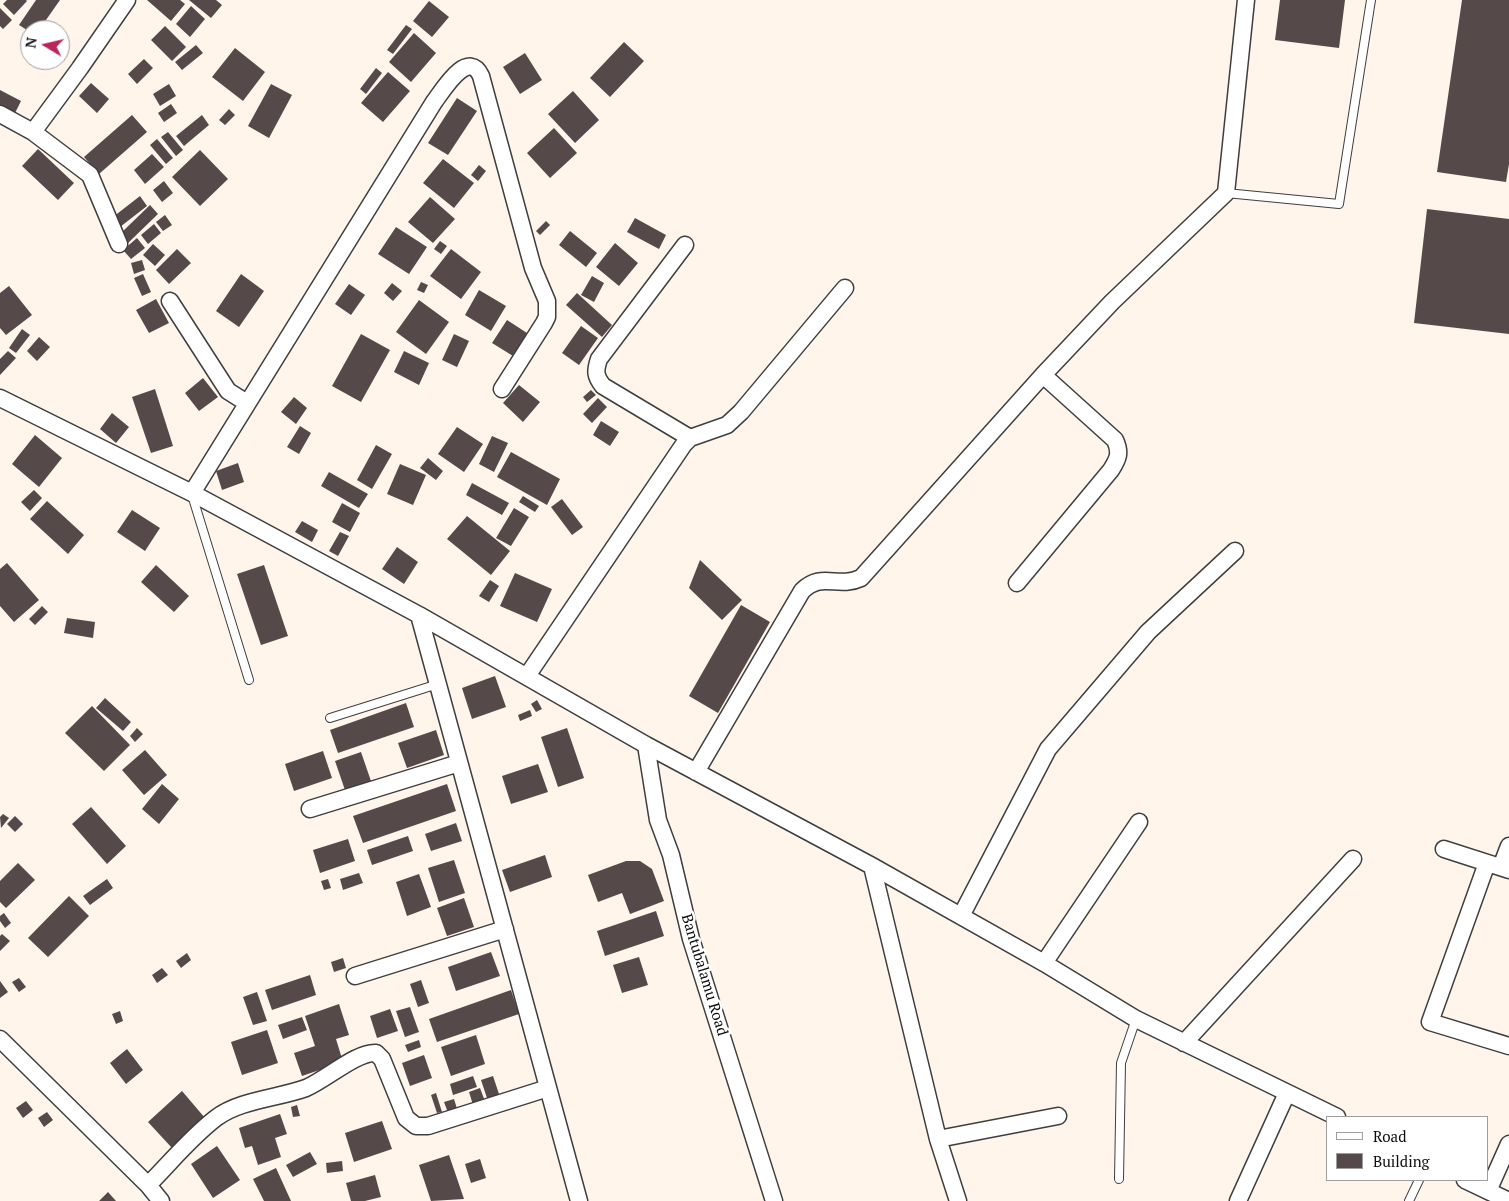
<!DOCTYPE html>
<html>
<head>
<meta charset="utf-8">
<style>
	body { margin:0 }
	#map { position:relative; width:1509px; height:1201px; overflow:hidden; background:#fff5eb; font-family:"PT Serif",serif }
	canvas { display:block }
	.legend { position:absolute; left:1326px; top:1116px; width:162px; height:65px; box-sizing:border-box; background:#fff; border:1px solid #9e9e9e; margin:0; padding:6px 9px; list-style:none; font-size:15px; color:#0c0c0c }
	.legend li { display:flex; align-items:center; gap:10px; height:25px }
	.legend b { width:25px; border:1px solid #9e9e9e }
	.north { position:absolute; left:20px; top:20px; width:50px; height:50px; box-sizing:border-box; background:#fff; border:1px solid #9e9e9e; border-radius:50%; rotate:279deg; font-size:14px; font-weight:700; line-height:20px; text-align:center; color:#0c0c0c }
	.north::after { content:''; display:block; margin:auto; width:18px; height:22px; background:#ba2658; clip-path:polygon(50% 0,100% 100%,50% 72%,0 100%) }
</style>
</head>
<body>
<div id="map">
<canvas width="1509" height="1201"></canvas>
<ul class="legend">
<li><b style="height:6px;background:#fff"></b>Road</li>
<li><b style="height:14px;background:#554a49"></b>Building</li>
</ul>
<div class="north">N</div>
</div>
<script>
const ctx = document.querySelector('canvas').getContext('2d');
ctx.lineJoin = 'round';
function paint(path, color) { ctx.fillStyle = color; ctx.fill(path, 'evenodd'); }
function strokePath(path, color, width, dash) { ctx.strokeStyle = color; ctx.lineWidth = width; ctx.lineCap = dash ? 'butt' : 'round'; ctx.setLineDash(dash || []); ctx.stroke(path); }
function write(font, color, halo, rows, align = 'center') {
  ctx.font = font + ' "PT Serif",serif'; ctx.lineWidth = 5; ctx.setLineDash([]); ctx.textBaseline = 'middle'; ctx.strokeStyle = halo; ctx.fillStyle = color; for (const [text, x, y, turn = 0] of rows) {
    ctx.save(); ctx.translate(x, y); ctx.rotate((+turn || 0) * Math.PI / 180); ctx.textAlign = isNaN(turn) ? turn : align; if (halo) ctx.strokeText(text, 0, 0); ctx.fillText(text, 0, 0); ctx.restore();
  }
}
const building = new Path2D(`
	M7 0H26L27 1 14 15 3 4Z
	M36 0H60L39 30H30V32L19 25Z
	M147 0H180L185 4 171 21Z
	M189 0H216L222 5 211 18Z
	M1280 0H1345L1339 48 1275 40Z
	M1462 0H1509V164L1506 182 1437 172Z
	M429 1 449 17 432 37 413 21Z
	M191 6 205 19 190 37 176 24Z
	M0 8 12 20 3 29 0 26Z
	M406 25 412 29 393 54 387 50Z
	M165 26 186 47 172 61 151 40Z
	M414 33 436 53 411 82 389 62Z
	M624 42 644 61 610 97 590 78Z
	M196 45 203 53 182 70 175 62Z
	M235 48 265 72 243 101 212 77Z
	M525 53 542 80 520 94 503 67Z
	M144 59 153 68 137 84 128 74Z
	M376 68 382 73 366 94 360 89Z
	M388 72 410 91 383 122 361 103Z
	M91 83 109 99 97 113 79 96Z
	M169 84 176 96 160 106 153 94Z
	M271 84 292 95 269 138 248 126Z
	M0 90 21 101 15 113 0 105Z
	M573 91 599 120 575 143 548 114Z
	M457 98 477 111 448 155 428 143Z
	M171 104 177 113 164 122 158 113Z
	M229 109 235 115 225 125 219 120Z
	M132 115 147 132 99 174 84 157Z
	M202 115 209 125 184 146 176 136Z
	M554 128 577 153 550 178 527 153Z
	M168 132 183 150 176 156 161 137Z
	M157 139 173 158 166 164 150 145Z
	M38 149 74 183 58 200 22 166Z
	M200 150 228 179 200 206 172 177Z
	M152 154 164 167 145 184 134 170Z
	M443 159 474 183 454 208 423 183Z
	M479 165 486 171 478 181 471 175Z
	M164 181 173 193 162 202 153 190Z
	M140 196 147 206 120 227 113 217Z
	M430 197 455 219 433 243 408 222Z
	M150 205 158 214 128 243 120 234Z
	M1427 209 1509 219V334L1414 323Z
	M165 215 172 225 163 231 156 222Z
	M635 218 666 235 659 249 627 232Z
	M546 221 550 225 540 235 536 231Z
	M154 224 161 233 148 244 141 235Z
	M396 227 427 247 409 274 378 254Z
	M570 231 597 253 586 267 559 245Z
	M137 238 145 248 131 259 123 250Z
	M440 241 447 246 441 254 434 249Z
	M615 243 638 263 619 286 596 267Z
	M153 244 165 255 155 266 143 255Z
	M177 249 191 263 169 284 156 270Z
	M451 249 481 272 461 299 430 276Z
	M142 260 145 270 134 274 131 263Z
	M143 274 151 292 142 296 134 278Z
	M241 274 264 291 239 327 216 311Z
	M592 276 604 283 594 302 581 295Z
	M421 282 428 285 424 293 417 290Z
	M392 283 402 291 393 301 384 293Z
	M349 284 365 295 351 315 335 304Z
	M9 286 32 315 6 335 0 328V293Z
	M479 290 506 306 491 331 465 315Z
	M577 293 612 325 602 337 566 305Z
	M156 299 169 323 149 333 136 310Z
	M419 300 449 322 426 354 396 332Z
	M507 320 527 333 513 356 492 343Z
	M581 326 598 338 579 365 562 353Z
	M22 329 30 335 16 353 9 348Z
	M361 334 390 350 361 402 332 386Z
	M454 334 469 341 457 367 442 360Z
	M39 337 50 347 37 361 27 351Z
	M8 351 16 358 0 375V359Z
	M404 351 429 363 419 385 394 372Z
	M203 378 218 397 199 411 185 393Z
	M519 385 540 402 523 422 503 403Z
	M155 389 173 446 151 453 132 397Z
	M591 390 596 395 587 402 583 397Z
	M294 397 307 408 296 424 281 412Z
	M598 398 607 407 592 423 583 414Z
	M112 413 129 427 116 443 100 429Z
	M601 421 619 432 610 446 593 435Z
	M300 426 311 433 299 454 287 447Z
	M457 427 483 444 464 472 438 454Z
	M35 435 62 458 39 487 12 464Z
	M492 436 508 443 494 472 479 464Z
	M376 445 392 454 372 489 357 480Z
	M511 452 560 479 547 505 497 477Z
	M428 458 443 471 436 480 420 468Z
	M238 463 244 482 222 490 216 471Z
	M400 464 426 475 413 505 387 494Z
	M329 472 368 494 359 508 321 486Z
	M472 483 509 503 502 515 466 495Z
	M34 490 42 498 30 511 21 502Z
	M523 496 539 506 535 512 519 502Z
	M562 499 583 527 572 535 551 507Z
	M47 501 84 535 68 554 30 519Z
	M342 503 360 513 350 532 332 522Z
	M514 508 529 517 511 546 496 538Z
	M132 510 160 528 145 551 117 532Z
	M467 516 510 551 491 575 447 539Z
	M302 521 318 530 312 542 295 532Z
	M340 532 349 536 338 556 329 551Z
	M397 547 418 562 404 584 382 569Z
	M700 560 742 600 722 620 689 588Z
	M7 563 39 600 14 622 0 606V569Z
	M156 565 189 596 174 612 141 582Z
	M264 565 288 636 261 645 237 574Z
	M515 573 552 589 537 622 500 606Z
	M490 580 499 586 489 602 479 596Z
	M741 605 770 622 718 713 689 696Z
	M42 606 48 612 35 625 29 619Z
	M67 618 95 622 93 638 64 633Z
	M495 676 506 707 472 719 462 688Z
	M105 698 131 722 123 731 96 708Z
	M537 700 542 709 536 712 531 704Z
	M406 703 414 727 338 753 330 730Z
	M92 706 130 745 104 771 65 733Z
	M530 710 532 716 520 721 518 715Z
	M137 728 143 734 135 742 130 736Z
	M567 728 584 778 558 787 541 737Z
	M436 730 444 755 407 768 398 743Z
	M145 750 167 775 144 795 122 770Z
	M323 751 332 778 294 791 285 764Z
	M361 752 372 784 346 793 335 761Z
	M538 764 548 792 511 804 502 776Z
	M162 784 179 799 159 824 142 809Z
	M447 784 456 811 363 843 353 816Z
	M91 807 126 846 107 864 72 824Z
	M3 814 9 818 1 828 0 817Z
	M15 816 23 824 15 832 7 824Z
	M456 823 462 841 431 851 425 834Z
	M408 836 413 851 372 865 367 850Z
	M348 839 355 861 320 873 313 850Z
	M545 855 552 877 510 892 502 870Z
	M454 860 465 893 439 902 428 868Z
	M626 861H640L652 869 664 901 630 914 622 893 598 902 588 875Z
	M18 863 35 880 6 908 0 902V881Z
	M359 873 363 883 343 890 340 879Z
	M419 874 431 907 407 916 396 882Z
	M107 879 113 888 90 905 83 896Z
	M328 879 331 888 324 890 321 881Z
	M69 896 89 916 48 957 28 938Z
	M464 898 474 927 447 936 437 908Z
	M656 911 664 936 605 956 597 931Z
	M4 913 11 923 5 928 0 921V916Z
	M2 934 10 941 0 951V936Z
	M491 952 500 976 456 991 448 967Z
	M187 953 191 960 181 968 176 961Z
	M639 957 648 985 622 993 613 965Z
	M343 958 346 968 334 972 331 962Z
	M162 968 168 975 157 983 152 975Z
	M310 975 316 995 272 1010 265 990Z
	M19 978 26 987 19 992 12 982Z
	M421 980 429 1003 418 1007 410 984Z
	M0 981 8 992 0 998Z
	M511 990 519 1014 437 1042 429 1019Z
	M257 992 267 1021 253 1025 243 997Z
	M339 1004 349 1035 336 1039 343 1062 302 1076 294 1053 315 1046 305 1016Z
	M410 1007 419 1032 405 1037 396 1011Z
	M390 1009 398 1031 377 1038 370 1016Z
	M120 1011 123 1021 116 1024 112 1014Z
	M302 1017 307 1030 283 1039 278 1025Z
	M267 1030 278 1063 242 1075 231 1042Z
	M476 1035 485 1064 451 1076 441 1047Z
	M419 1040 421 1047 408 1052 405 1045Z
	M127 1049 143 1070 126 1084 110 1063Z
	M424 1055 432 1078 410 1086 402 1063Z
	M473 1076 477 1087 453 1095 450 1084Z
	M493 1076 500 1097 488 1101 481 1080Z
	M480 1088 486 1104 474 1108 469 1092Z
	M182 1091 205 1118 172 1148 148 1122Z
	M436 1093 442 1112 437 1113 431 1095Z
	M454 1099 459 1115 450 1118 444 1102Z
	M26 1101 33 1110 23 1118 16 1108Z
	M297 1105 300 1116 293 1117 291 1107Z
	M47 1112 53 1120 44 1127 38 1118Z
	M280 1114 287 1134 275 1138 281 1157 258 1165 252 1146 245 1148 239 1128Z
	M382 1121 392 1149 354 1162 345 1133Z
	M217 1146 240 1180 213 1198 191 1164Z
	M310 1152 317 1164 293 1177 286 1165Z
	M449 1155 464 1199 431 1201 419 1165Z
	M480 1159 486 1178 471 1183 465 1164Z
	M342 1161 343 1171 327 1173 326 1163Z
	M276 1168 291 1201H264L253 1179Z
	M375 1175 381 1197 365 1201H351L346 1183Z
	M108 1192 116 1201H99Z`);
const service = new Path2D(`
	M1226 193 1339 204 1371 0
	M192 495 249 680
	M330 718 438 684
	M1119 1179 1121 1063 1136 1019
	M1409 1201 1419 1180`);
const minor = new Path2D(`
	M0 114 33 132 90 175 119 244
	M33 132 80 68 127 0
	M685 245 599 359C595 371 595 376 603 386L690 438
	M170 301 228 391 247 403
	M0 398 192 493 419 615 646 745 872 866 1044 963 1136 1019 1337 1117
	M192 493 434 102C443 90 468 48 481 76L533 268 547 301V317L544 323 502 389
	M1017 583 1111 470C1118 459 1121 453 1115 440L1043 375
	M419 615 579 1201
	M527 676 684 444 690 438 727 425 741 412 845 288
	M646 745 658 820 671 855 691 939 774 1201
	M696 772 802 591C822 571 837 589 861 578L1043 375 1112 302 1226 193 1246 0
	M310 809 459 763
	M1444 849 1509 870
	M1487 863 1430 1022 1509 1046
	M872 866 938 1139 958 1201
	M1501 867 1509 846
	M961 916 1048 749 1148 632 1235 551
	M1044 963 1139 822
	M355 976 505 929
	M0 1039 148 1185 161 1201
	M1184 1043 1353 859
	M938 1139 1058 1116
	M1465 1180 1509 1201
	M148 1185C170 1163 191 1137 216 1118 239 1100 279 1098 306 1088 327 1079 356 1052 376 1053L382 1059 406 1118 416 1126H428L548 1088
	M1488 1191 1509 1144
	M1238 1201 1287 1093`);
const streetNames = [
	["Bantubalamu Road",704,975,73]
];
paint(building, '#554a49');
strokePath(service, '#3f3f3f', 10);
strokePath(minor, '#3f3f3f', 19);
strokePath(service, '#fff', 8);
strokePath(minor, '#fff', 16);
write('15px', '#0c0c0c', '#fff', streetNames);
</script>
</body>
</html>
